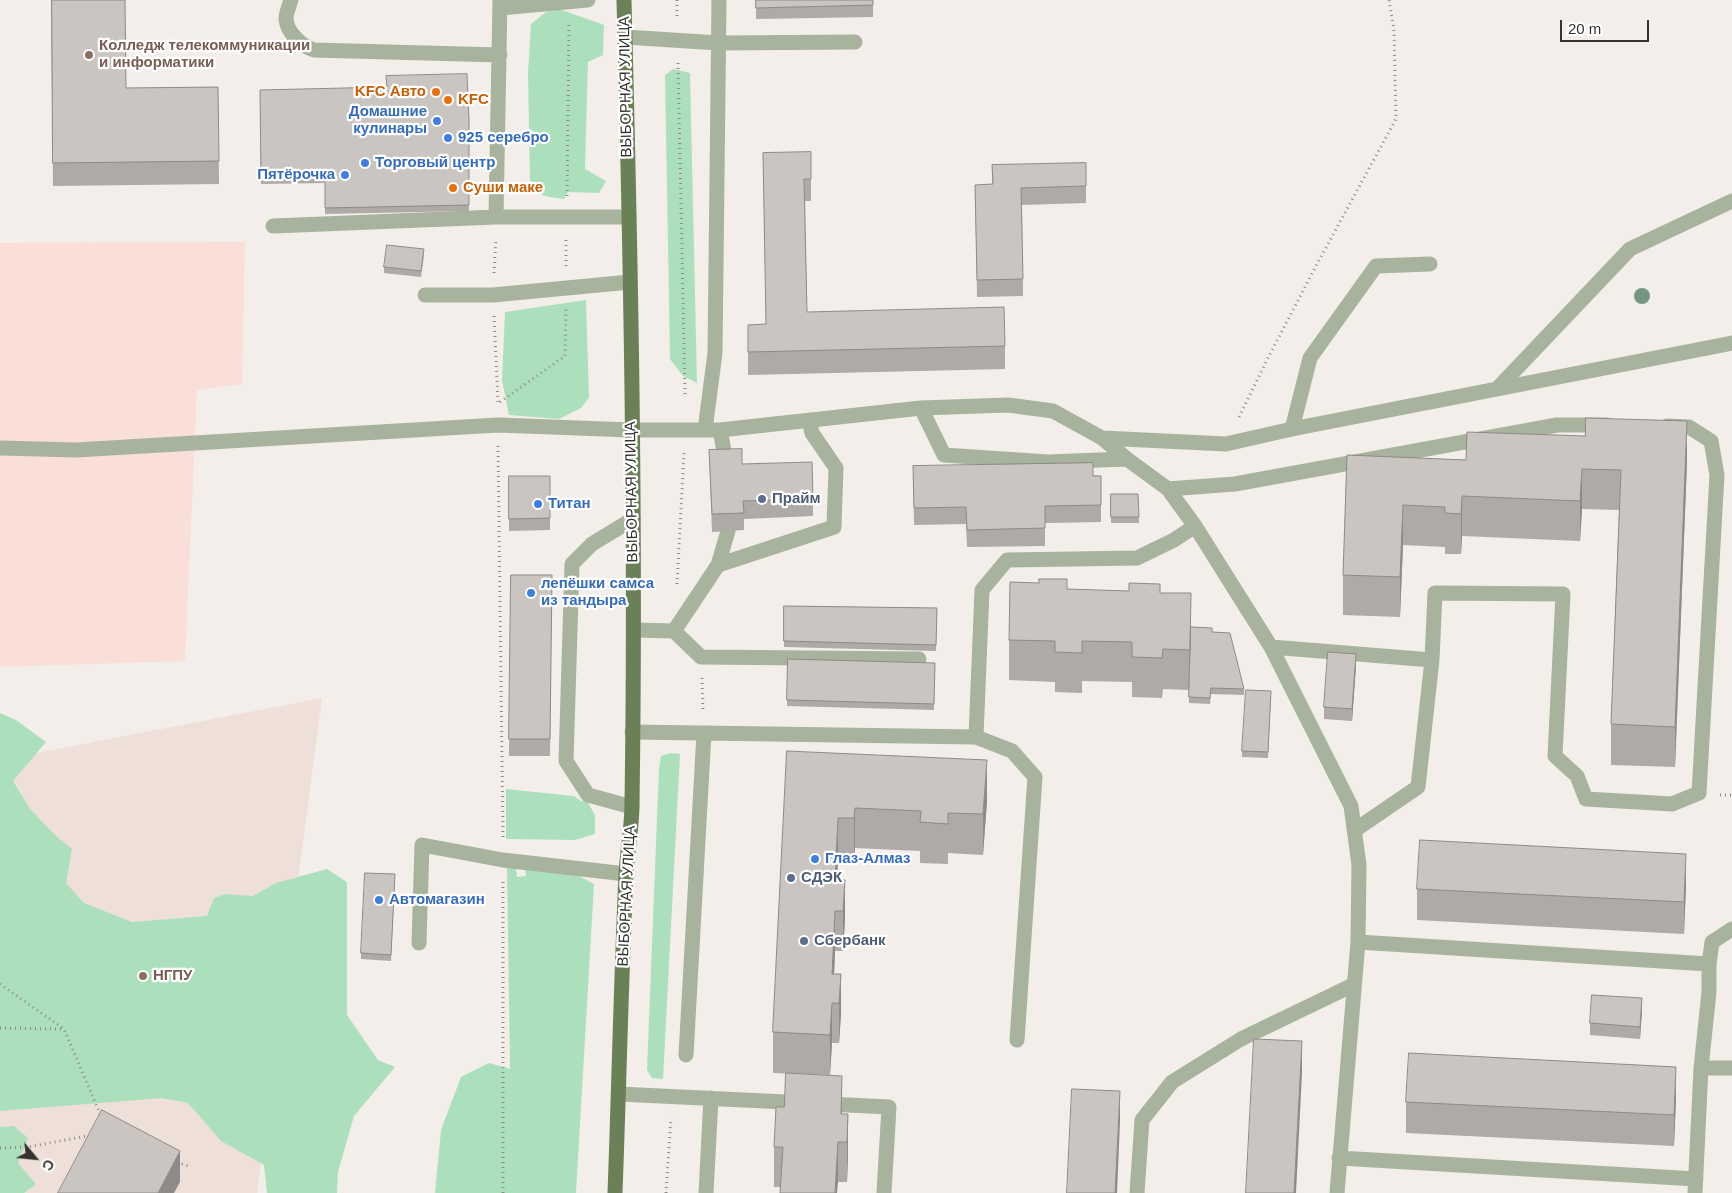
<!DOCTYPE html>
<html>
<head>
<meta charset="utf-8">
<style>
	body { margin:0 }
	#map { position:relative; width:1732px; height:1193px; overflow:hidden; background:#f4eeea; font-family:Helvetica,sans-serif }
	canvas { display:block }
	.north { position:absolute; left:10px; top:1133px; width:50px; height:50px; -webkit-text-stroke:4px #fff; paint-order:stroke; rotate:118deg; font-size:14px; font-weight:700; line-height:20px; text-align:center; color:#343230 }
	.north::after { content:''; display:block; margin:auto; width:18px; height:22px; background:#343230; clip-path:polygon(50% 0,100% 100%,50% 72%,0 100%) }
	.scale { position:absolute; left:1560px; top:20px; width:89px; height:22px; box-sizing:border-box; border:2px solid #343230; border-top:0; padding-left:6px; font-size:15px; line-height:18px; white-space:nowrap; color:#343230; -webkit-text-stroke:4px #fff; paint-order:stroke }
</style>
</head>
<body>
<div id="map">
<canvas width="1732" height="1193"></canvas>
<div class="north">С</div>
<div class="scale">20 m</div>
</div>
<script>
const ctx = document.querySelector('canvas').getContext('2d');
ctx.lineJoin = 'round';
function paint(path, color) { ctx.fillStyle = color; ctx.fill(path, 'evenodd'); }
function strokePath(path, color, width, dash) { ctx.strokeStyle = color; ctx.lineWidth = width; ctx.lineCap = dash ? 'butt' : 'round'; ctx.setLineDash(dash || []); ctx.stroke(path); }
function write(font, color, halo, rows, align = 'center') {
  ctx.font = font + ' Helvetica,sans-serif'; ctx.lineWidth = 4.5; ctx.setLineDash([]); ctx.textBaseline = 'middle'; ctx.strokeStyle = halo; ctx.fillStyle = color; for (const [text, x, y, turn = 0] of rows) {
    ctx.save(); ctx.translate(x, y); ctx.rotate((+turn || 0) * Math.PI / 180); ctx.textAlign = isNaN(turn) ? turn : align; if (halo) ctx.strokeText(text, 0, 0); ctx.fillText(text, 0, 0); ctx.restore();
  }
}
const industrial = new Path2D(`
	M245 242 242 384 197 390 185 661 0 667V243Z`);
const built = new Path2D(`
	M322 698 257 1193H0V760Z`);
const green = new Path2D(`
	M559 9 604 25 603 55 588 62 585 169 606 181 599 193 568 192 564 199C546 196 538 198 530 180L528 73 531 24 546 12Z
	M673 69 690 73 697 383 683 376 670 359 665 75Z
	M586 300 589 398 581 408 559 419 509 415 502 380 505 312Z
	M0 713 16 720 46 742 13 781 30 809 56 836 72 849 66 883 84 903 132 922 207 916 214 898 225 894 253 896 276 883 327 869 347 882V1015L378 1060 395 1067 354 1116 338 1172 337 1193H267L264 1165 221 1141 188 1103 162 1098 0 1111Z
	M670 753 680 754 663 1079 652 1078 647 1070 659 768 661 756Z
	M506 789 574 796 581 801H587L595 815V834L575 840 506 839Z
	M516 867 517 877 526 876 525 868 568 870 594 884 576 1193H435L441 1130 461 1077 489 1063 510 1069 507 868Z
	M14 1126 28 1138 18 1163 36 1184 24 1193H0V1127Z`);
const path = new Path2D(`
	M677 0V19
	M678 63 685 394
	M567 196 569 24
	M566 266V239
	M494 273 496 239
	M494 316 498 402
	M500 402 565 356 566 309
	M1239 417 1269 356 1317 264 1396 119 1394 30 1389 0
	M498 446 503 837
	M677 584 684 453
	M702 678 703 712
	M1720 795H1732
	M0 984 64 1029 101 1116
	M0 1028 63 1029
	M0 1148 28 1147 92 1135
	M177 1162 188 1166
	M503 1193V881
	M666 1193 671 1118`);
const minor = new Path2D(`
	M291 0C289 6 286 13 286 19 287 33 302 46 314 50L500 55
	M500 8 588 0
	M625 37 719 43 855 42
	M496 217 500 0
	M273 226 496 217H629
	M425 295H493L630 282
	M1497 389 1630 249 1732 201
	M921 408 944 455 1048 462 1127 459
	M1292 429 1310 358 1376 266 1430 264
	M705 430 715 353 719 0
	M720 430 727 467
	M1102 438 1226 444 1292 429 1732 343
	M0 448 76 450 498 425 631 430H720L921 408 1008 405 1053 411 1102 438 1127 459 1168 489 1195 526 1271 647 1351 806 1359 865 1358 942 1337 1193
	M1168 489 1235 484 1557 425H1606
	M718 565 834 527 836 468 812 433 809 420
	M634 630 674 631 701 657 919 659
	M674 631 718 565 728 531
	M1271 647 1432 660 1435 593 1563 594 1555 756 1577 776 1586 799 1672 804 1699 793 1717 475 1711 441 1689 427 1667 426
	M632 732 976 737 1012 751 1035 777 1017 1040
	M976 737 982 590 1007 560 1137 558 1174 540 1195 526
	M632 807 588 795 566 761 572 564 592 544 633 519
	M1355 830 1418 787 1432 660
	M1358 942 1709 964
	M419 943 422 845 503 860 626 874
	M686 1055 704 733
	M1701 1068H1732
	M619 1094 889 1107 884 1193
	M1339 1158 1696 1179
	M706 1193 711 1098
	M1137 1193 1142 1120 1172 1082 1241 1039 1353 985
	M1695 1193 1701 1068 1709 992V964L1712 942 1732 929`);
const major = new Path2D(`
	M615 1193C619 1087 621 981 626 875 627 851 632 828 632 804 636 536 631 268 624 0`);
const trees = [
	[1642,296]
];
const wall = new Path2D(`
	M51 0 126 88 218 87 219 184 53 186Z
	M873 0V17L756 19V8Z
	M260 90 469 119V211L325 214V183L261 184Z
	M811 152V201H805L807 312 1005 346V369L748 375V325L766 324 763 153Z
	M1086 163V203L1022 205 1023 296 977 297 975 185 992 184V165Z
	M424 255 421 277 384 273V267Z
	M709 450 742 464 813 499V516L744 519V530L712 532Z
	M1347 455 1466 460 1687 462 1675 767 1611 765V724L1619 510 1582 509 1580 541 1462 536 1461 554H1445V547L1403 545 1400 617 1343 615V575Z
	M913 466 1101 476V522L1045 523V546L967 547 966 524 914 525Z
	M509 476H550V530L509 531Z
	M1111 494H1138L1139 523H1111Z
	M511 575H552L550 756H509Z
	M1067 589 1160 593 1191 627 1212 632 1244 689V695L1211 694 1210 704 1189 703V690L1163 689 1162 698 1132 697V682L1082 681V693L1055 692V682L1009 680V640Z
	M784 606 937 608 936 651 784 647Z
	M788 659 935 663 934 710 787 706Z
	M1356 666 1352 721 1324 719V707Z
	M1271 691 1268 758 1242 757V751Z
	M787 751 987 801 983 855 948 853V864L920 863V851L855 848 854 858H838L837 880H845V920L843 951H835L834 974H841V1014L839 1043H832L830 1075 773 1073V1032Z
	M395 880 391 961 361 959V953Z
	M1686 885 1684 934 1417 920V889Z
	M1642 1010 1640 1039 1590 1035V1023Z
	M1676 1098 1674 1146 1406 1133V1102Z
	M842 1114H848V1154L847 1182H838L780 1187H774V1147Z`);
const shadedWall = new Path2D(`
	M1687 421V462L1675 767V727Z
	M1582 469V509L1580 541V501Z
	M1462 496V536L1461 554V514Z
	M1403 505V545L1400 617V577Z
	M1191 593V633L1190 690V650Z
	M1356 654V666L1352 721V709Z
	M987 760V801L983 855V814Z
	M855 808V848L854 858V818Z
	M838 818V858L836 911 835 880Z
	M1686 854V885L1684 934V902Z
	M845 880V920L843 951V911Z
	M835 911V951L833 1003 832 974Z
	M841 974V1014L839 1043V1003Z
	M1642 998V1010L1640 1039V1027Z
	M832 1003V1043L830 1075V1035Z
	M1302 1041V1073L1296 1193H1294Z
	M1676 1067V1098L1674 1146V1115Z
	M842 1076V1117L841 1114Z
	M1120 1091V1122L1117 1193H1115Z
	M848 1114V1154L847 1182V1142Z
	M838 1142V1182L837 1193H835Z
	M180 1151V1182L174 1193H158Z`);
const building = new Path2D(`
	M52 0H125L126 88 218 87 219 161 53 163Z
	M756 0H873V5L756 8Z
	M467 74 469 119V205L325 208V177L261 178 260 90 387 87 386 76Z
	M811 152V179H804L807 312 1004 307 1005 346 748 352V325L766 324 763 153Z
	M1086 163V186L1021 188 1023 279 977 280 975 185 993 184 992 165Z
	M387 245 424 249 421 271 384 267Z
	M1586 418 1687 421 1675 727 1611 724 1621 470 1582 469 1580 501 1462 496 1461 514 1445 513V507L1403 505 1400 577 1343 575 1347 455 1466 460 1467 432 1585 436Z
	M742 449V464L812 462 813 499 743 501 744 513 712 514 709 450Z
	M1093 463V476H1101V505L1045 506V528L967 530 966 507 914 508 913 466Z
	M509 476H550V518L509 519Z
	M1111 494H1138L1139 517H1111Z
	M511 575H552L550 739H509Z
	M1039 579H1067V589L1129 591V583L1160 584V593H1191L1190 650 1163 649 1162 658 1132 657V642L1082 641V653L1055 652V641L1009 640 1010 582 1039 583Z
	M784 606 937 608 936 645 784 641Z
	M1191 627 1212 628V632L1230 633 1244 689 1211 688 1210 698 1189 697Z
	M1328 652 1356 654 1352 709 1324 707Z
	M788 659 935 663 934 704 787 700Z
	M1246 690 1271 691 1268 752 1242 751Z
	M787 751 987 760 983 814 948 813V824L920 822 921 811 855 808 854 818H838L835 880H845L843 911H835L832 974H841L839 1003H832L830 1035 773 1032Z
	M1420 840 1686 854 1684 902 1417 889Z
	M365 873 395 874 391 955 361 953Z
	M1592 995 1642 998 1640 1027 1590 1023Z
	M1254 1039 1302 1041 1294 1193H1246Z
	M1409 1053 1676 1067 1674 1115 1406 1102Z
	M786 1073 842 1076 841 1114H848L847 1142H838L835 1193H780L783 1147H774L776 1107H784Z
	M1072 1089 1120 1091 1115 1193H1067Z
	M102 1110 180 1151 158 1193H58Z`);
const markers = [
	[89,55,5,"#8d6e63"],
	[436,92,5,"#e8710a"],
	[448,100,5,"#e8710a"],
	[437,121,5,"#3f7fe0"],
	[448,138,5,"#3f7fe0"],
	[365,163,5,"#3f7fe0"],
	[345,175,5,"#3f7fe0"],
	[453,188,5,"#e8710a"],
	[762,499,5,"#5c6f8a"],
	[538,504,5,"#3f7fe0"],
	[531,593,5,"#3f7fe0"],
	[815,859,5,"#3f7fe0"],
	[791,878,5,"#5c6f8a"],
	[379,900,5,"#3f7fe0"],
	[804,941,5,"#5c6f8a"],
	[143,976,5,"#8d6e63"]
];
const educationNames = [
	["Колледж телекоммуникации",99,46],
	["и информатики",99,63],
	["НГПУ",153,976]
];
const streetNames = [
	["ВЫБОРНАЯ УЛИЦА",626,87,-91],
	["ВЫБОРНАЯ УЛИЦА",632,492,-91],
	["ВЫБОРНАЯ УЛИЦА",627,896,-87]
];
const foodNames = [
	["KFC Авто",426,92,"right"],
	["KFC",458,100],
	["Суши маке",463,188]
];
const shopNames = [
	["Домашние",427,112,"right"],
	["кулинары",427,129,"right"],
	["925 серебро",458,138],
	["Торговый центр",375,163],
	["Пятёрочка",335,175,"right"],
	["Титан",548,504],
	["лепёшки самса",541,584],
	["из тандыра",541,601],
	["Глаз-Алмаз",825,859],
	["Автомагазин",389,900]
];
const serviceNames = [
	["Прайм",772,499],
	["СДЭК",801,878],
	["Сбербанк",814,941]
];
paint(industrial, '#f9dfd8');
paint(built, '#eee0d9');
paint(green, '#ace0bd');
strokePath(path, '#8e8a87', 3, [1, 4]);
strokePath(minor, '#a7b39c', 15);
strokePath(major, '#6a8157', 15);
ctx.fillStyle = '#739581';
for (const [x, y] of trees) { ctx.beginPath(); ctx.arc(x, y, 8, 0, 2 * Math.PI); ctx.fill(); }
paint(wall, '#afa9a7');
paint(shadedWall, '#8e8a88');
paint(building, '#cbc5c2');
strokePath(building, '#8e8a88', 1);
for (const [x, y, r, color] of markers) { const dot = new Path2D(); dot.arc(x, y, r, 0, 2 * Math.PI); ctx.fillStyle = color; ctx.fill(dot); strokePath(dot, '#fff', 2); }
write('bold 15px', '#785e54', '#fff', educationNames, 'left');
write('15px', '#343230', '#fff', streetNames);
write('bold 15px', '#c56008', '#fff', foodNames, 'left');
write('bold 15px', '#366cbe', '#fff', shopNames, 'left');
write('bold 15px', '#4e5e75', '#fff', serviceNames, 'left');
</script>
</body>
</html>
